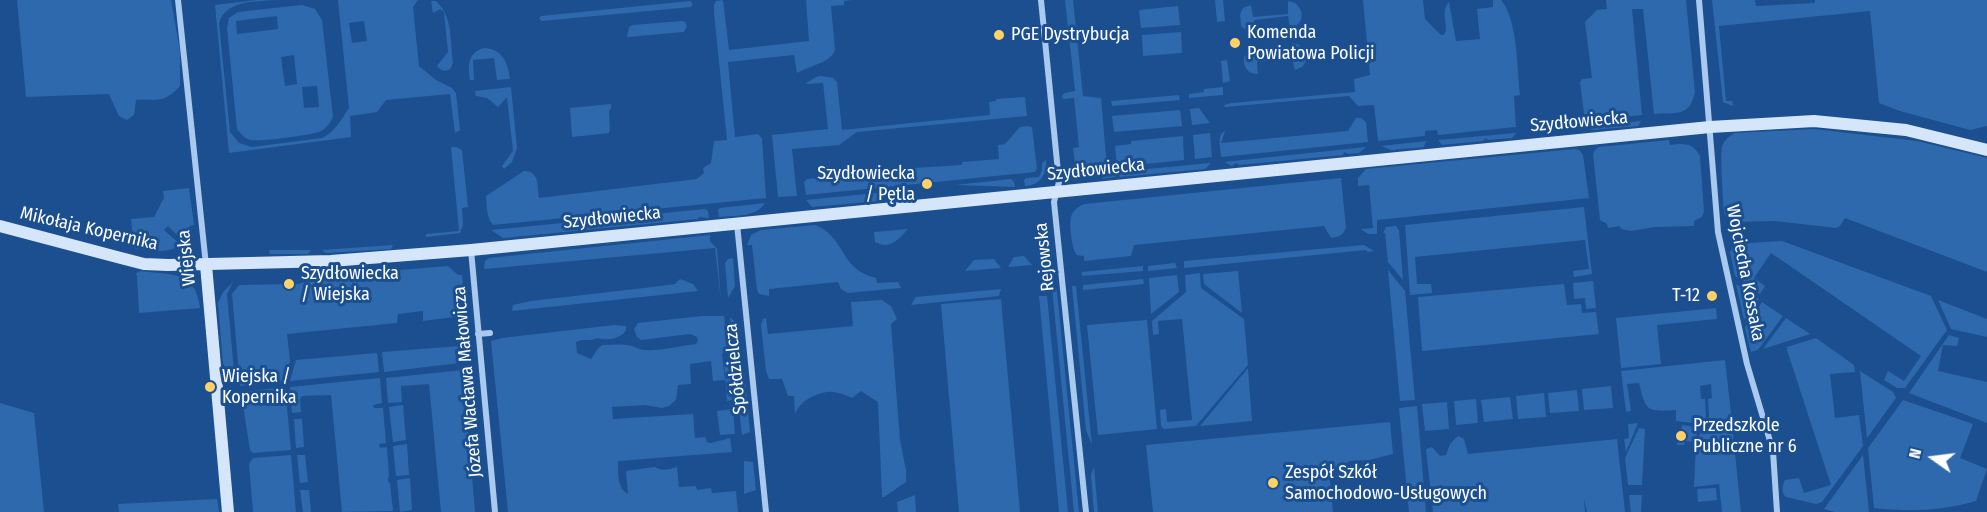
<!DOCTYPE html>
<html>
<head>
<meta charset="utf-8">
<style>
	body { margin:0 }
	#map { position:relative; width:1987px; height:512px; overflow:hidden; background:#1b4f8f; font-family:"Fira Sans Condensed",sans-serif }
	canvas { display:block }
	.north { position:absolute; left:1903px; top:428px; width:60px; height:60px; -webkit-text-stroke:4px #1b4f8f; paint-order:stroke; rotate:284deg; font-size:16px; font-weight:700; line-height:24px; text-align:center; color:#fff }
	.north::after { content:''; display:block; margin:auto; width:21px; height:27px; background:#fff; clip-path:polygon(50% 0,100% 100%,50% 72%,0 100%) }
</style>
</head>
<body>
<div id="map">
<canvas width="1987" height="512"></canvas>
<div class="north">N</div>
</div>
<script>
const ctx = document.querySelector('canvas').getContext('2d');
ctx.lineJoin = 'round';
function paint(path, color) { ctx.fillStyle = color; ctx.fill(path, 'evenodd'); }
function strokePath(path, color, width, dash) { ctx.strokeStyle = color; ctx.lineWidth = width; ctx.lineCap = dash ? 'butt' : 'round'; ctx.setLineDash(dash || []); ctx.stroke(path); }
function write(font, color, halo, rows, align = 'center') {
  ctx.font = font + ' "Fira Sans Condensed",sans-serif'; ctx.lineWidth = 6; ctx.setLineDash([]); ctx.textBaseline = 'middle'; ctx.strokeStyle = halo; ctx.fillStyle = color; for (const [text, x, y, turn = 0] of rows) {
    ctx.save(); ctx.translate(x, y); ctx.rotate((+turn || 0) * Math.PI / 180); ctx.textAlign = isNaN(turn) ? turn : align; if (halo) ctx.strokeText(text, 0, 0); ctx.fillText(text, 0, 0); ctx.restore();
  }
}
const green = new Path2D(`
	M17 0H171L180 51V86C163 104 159 99 136 100L134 115 127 120 119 116 109 94 26 97Z
	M257 0H275C254 2 226 0 219 23L230 132 239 143 252 147 322 138C335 132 341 120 349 108L338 0H418L413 7 419 66 436 80 452 88 456 93 460 130 455 133 450 94 386 100 377 112 350 116 351 137 229 153 215 5ZM364 21 367 41 352 43 349 23Z
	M723 0 729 50 809 41 806 0H853L844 1V5L831 6 835 49C833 62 809 66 797 73L794 55 728 62 735 137 758 134 762 138 766 198 493 225C486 217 487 206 486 196L524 171C540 171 537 187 539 198L697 179 704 173 703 168 711 163 714 141 727 140 714 13V5L716 1Z
	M1065 0H1073L1083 96 1101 98 1107 168 1082 171 1075 162 1073 148 1079 147 1074 98 1063 99 1062 96 1065 93 1075 91Z
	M1215 0H1223L1225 21 1217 22Z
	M1363 0H1423L1425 19 1441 35H1444C1450 25 1439 13 1449 2L1456 41 1480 39 1477 9 1493 7V0H1501C1518 20 1517 69 1520 95L1514 96 1516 127 1438 135 1437 130 1425 131V136L1378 141 1374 105 1358 106 1349 96 1225 107 1224 105 1232 103 1355 92 1354 79 1370 75Z
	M1606 0H1686L1695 92C1689 118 1677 112 1654 114L1643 9H1632L1642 115 1585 121 1580 82 1582 79 1592 78 1585 22 1597 10 1607 9Z
	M1712 0H1755L1756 6 1815 3V0H1987V126L1970 130 1900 111 1879 103 1870 11 1719 26 1726 101H1732L1733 106 1723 102Z
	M431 1H436C453 16 450 41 453 63L450 69C445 72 441 71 437 66L448 52 444 12 440 9 433 13Z
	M690 1 693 4 691 7 542 21 539 19 541 16Z
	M1288 1 1295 3C1305 11 1304 25 1290 28L1288 16 1254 20V32L1247 31 1241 26 1240 14 1243 8 1251 5 1253 17 1288 14Z
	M302 5 315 9 322 20 333 117C330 123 327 128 321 131 313 135 260 142 251 140 245 139 241 134 237 129L227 28 229 18 238 12ZM277 16 278 29 237 34 236 21ZM294 55 297 84 285 86 281 57ZM317 86 319 107 304 108 302 87Z
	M1178 6 1180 25 1141 28 1139 10Z
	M682 21 685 22 687 26 684 32 627 37 629 27 633 25Z
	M1181 32 1182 53 1143 56 1142 35Z
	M1292 43C1303 44 1306 51 1306 61L1302 67 1295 70 1292 59 1257 62 1258 74C1247 74 1243 67 1244 57L1249 49 1255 47 1257 59 1292 56Z
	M484 48C502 49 508 62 510 79L497 80 494 58 473 60 474 80H470C468 66 467 53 484 48Z
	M1227 60 1230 81 1223 83 1221 61Z
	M821 76 833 78 837 82 842 130 990 115 989 102 996 101V99L1025 97 1027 116 857 132 839 145 792 149 797 196 778 197 772 135 828 129 823 83 805 84 816 77Z
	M511 87 517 148 512 162 504 169 502 166 513 151 507 97 498 107 487 98 476 96 475 91Z
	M1223 87V95L1189 98V94L1204 92V89Z
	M1179 95 1180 100 1112 106 1111 101Z
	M611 104V109L609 111 610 130 609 133 572 137 570 108Z
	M1199 108 1209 122 1210 123 1192 125 1190 109Z
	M1180 110 1182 126 1114 132 1112 116Z
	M1569 116 1570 122 1545 125 1544 119Z
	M1356 118H1361L1366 122 1368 142 1221 157C1221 148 1216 135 1225 131L1221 143 1348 131Z
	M1641 121 1638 126 1592 130 1587 126Z
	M1027 126 1032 127 1037 169 1035 172 806 195 804 182 807 179 897 171V169L962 165V162L999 159 998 145 1005 144 1020 127Z
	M1814 129 1917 141 1987 158V272L1845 218 1840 226 1836 228 1775 221 1732 222C1727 219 1725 216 1724 211 1723 202 1720 153 1722 147 1724 140 1729 136 1735 133Z
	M1210 133 1212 157 1195 159 1193 135Z
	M1516 133 1512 138 1488 140 1486 138 1483 141 1442 145 1438 140Z
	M1183 136 1184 160 1117 167 1115 146 1131 144V141Z
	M1669 140 1670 145C1684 143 1693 143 1700 156L1704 211 1702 217 1694 221V226L1655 227 1631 231 1622 229 1619 226 1608 228 1607 224 1600 220 1593 154 1595 150 1599 147Z
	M1426 141 1424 147 1391 150 1381 146Z
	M451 147H456L462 150 468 207 462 208 463 225 460 233 426 237V234L459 231Z
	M1366 147 1359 153 1349 154 1344 152 1343 155 1239 165 1236 163 1232 166 1224 162Z
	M1575 149 1579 150 1583 155 1589 198 1377 220V234H1368L1361 229 1373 228 1369 185 1358 186V178L1366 169Z
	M1046 160C1047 175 1040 185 1025 186L1024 180 1026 178 1039 177 1042 170V163Z
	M1211 163 1205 169 1120 177 1118 175 1115 177 1102 179 1105 173Z
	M1341 178 1346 227C1344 235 1339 237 1331 238L1324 226 1134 245 1131 256 1084 261V256L1077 255C1072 250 1069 225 1071 217 1072 211 1079 206 1084 204Z
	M1011 179 1014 182 1015 187 955 185Z
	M189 188 194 225 190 226 184 242 168 226 164 230 181 245C167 254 149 251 134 248L131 219 154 217 164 198 163 191Z
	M906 190 878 201 812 207 806 200Z
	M765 203C756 218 734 215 719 217L718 210 720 208Z
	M1584 207 1592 274 1574 277 1573 271 1589 269 1585 240 1415 257 1417 284H1431L1432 293 1410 295 1405 225Z
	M705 209 708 211 709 218 699 217 698 219 503 238 491 230Z
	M816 225C846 238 839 269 876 278L877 283 898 282 901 288 848 293 841 289 838 282 769 289V296L759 294 757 290 752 245H747L751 235 761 230Z
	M1396 226 1399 230 1403 280 1388 262 1385 233H1383L1386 227Z
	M908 229C898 240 890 250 875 242L874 232Z
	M710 235V241L717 249 721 301 715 248 484 269 485 261 489 258Z
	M1782 241 1931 296 1947 330 1905 388H1897L1884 380 1888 371 1904 381 1921 356 1771 253 1754 278 1765 286 1760 294 1735 276 1730 252 1734 244Z
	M393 245 391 249 326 253 322 250Z
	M1364 245 1374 251 1367 252 1366 250 1184 268V261Z
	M269 250H311L308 254H270Z
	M1024 256 1032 265 1008 267 1014 257Z
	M733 258 735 286 728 298 725 263 728 259Z
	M994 259 1001 268 965 271 974 260Z
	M1175 263 1177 268 1148 271V266Z
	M448 266 458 275H462L466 320 459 321 454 317 423 321V311L398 314 397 323 287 334 290 361 284 381 240 386 232 294 239 285 298 284 327 276Z
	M1143 266V271L1082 276V272Z
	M1388 270 1405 291 1415 400 1400 401Z
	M140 271C170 275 196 270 200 308L139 313 137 275 135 274Z
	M1238 271 1242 313 1204 284 1203 274Z
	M1200 273 1201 288 1244 319 1248 365 1196 426 1164 429 1161 426 1160 410 1166 409 1167 422 1192 420 1182 319 1158 321 1159 334 1153 335 1152 321 1186 292 1185 275Z
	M1177 275 1179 292 1151 314 1149 278Z
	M680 279 693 284 698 291 512 311 513 305 531 301 661 286 675 284Z
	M1143 279 1144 284 1083 290V285Z
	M1593 281 1596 308 1586 309 1585 298 1574 299 1573 283Z
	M233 282 227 294 234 371C228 371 225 368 223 363L218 303 223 292Z
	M1564 284 1567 305 1581 304 1582 313 1596 312 1599 334 1422 351 1418 297Z
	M1736 284 1759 299 1744 320Z
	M1072 286H1076L1092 445 1086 430Z
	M1052 288H1056L1057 292 1079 512H1074Z
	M1001 289 999 296 911 305 916 297Z
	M1039 296H1047L1068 512H1059Z
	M1001 299 1020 512H959L941 304Z
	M882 300 891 306 897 319 891 324 900 440 906 470V482L884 497H882L878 402 861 391 852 398C845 395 835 391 827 392 814 394 800 401 795 414L794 396H788L782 379H769L766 371 761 325 763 319 766 318 768 334 853 326 851 302Z
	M1938 300 1987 319V337L1951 329Z
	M1762 302 1783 316 1758 350 1751 352 1745 328Z
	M1716 308 1717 319 1657 325 1661 364 1621 368 1616 318Z
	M701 316H724L728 352 722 353 725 380 713 381 711 361 690 364 691 384 678 385 676 400 669 406 662 408 645 405 612 407 613 419 693 414 695 438 705 437 707 442 711 443 730 438 732 452 618 461C618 473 617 488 628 494L626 471 655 467C662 472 670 469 677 467L679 487 696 486 697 490 711 488 712 493 736 491 738 512H508L491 341 502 338 614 325 626 326V330C621 339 607 341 597 338 590 342 583 338 576 342L577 353 591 359C596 353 596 348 603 345 605 345 623 344 626 345 632 345 637 349 644 350 661 351 679 346 696 344L698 340 697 337 690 334 641 340 637 337 634 329 638 323Z
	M730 317 740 327 741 348 734 352Z
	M1786 318 1810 334 1763 349Z
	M1147 320 1157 429 1098 435 1087 325Z
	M461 335 468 338 470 352 468 362 384 372 382 352 460 346Z
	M1949 335 1959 338 1957 346 1943 345 1938 371 1987 382V423L1909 393Z
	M1816 338 1854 365 1855 372 1830 374 1835 418 1859 415 1863 446 1822 502 1816 504 1786 497C1781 493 1782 486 1785 480L1799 478 1804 493 1831 485 1787 350V347Z
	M377 353 379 372 290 381 296 360Z
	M735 360H739L743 362 747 399 738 402Z
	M1725 360 1733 431 1704 426 1709 416 1708 399 1712 398 1711 384 1700 386 1701 399H1705L1706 416 1702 424 1676 421V410C1646 412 1646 411 1639 383L1627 384 1631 411 1626 412 1621 371Z
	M724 361H728L732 400 727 401Z
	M1248 368 1252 421 1200 426Z
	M463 370 475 512H441L429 384 401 386 402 402 388 403 386 378Z
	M1860 371 1893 392 1896 398 1867 438Z
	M380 378 382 403 373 405 374 408H383L386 443 379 444 380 448 387 447 389 477 388 478V482L390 483 393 511 342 512 331 395 302 396 300 399 301 412 292 413 290 387Z
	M1611 386 1613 408 1584 410 1582 389Z
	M285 387 291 450 253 453 250 450 241 392Z
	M1577 390 1579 411 1550 413 1548 393Z
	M1544 393 1546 417 1518 419 1516 396Z
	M1510 397 1513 419 1484 422 1481 400Z
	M1476 399 1478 423 1456 425 1454 401Z
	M1903 400 1973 424 1960 458 1987 469 1976 501C1941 511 1910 512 1874 508L1868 448Z
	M1447 402 1449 429 1425 431 1422 404Z
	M0 403 34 413 44 512H0Z
	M403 405 406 440 393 442 389 407Z
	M1417 406 1426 512H1409L1399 408Z
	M733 409 735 434 720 435 717 411Z
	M739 409 748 410 750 432 742 435Z
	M294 419H302L304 447 296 448Z
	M1390 422 1393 454 1369 460 1349 461 1345 465 1336 468 1334 463H1328L1333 512H1153L1146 445Z
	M1638 423 1626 452 1624 439 1629 438 1628 424Z
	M1682 425 1700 428 1693 442 1685 441 1684 445H1677L1678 438H1681Z
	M1639 428 1645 429 1642 485H1628L1625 458Z
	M1703 428 1733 434 1741 512H1722L1719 484 1694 487 1696 442Z
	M1458 436 1464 439 1468 454 1617 439 1625 512H1587L1584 499 1585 512H1433L1426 449 1432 447 1440 456 1446 455 1450 444Z
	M407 444 409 475 396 476 393 446Z
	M291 455 296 512H253L249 464 253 458Z
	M297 455H305L308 482 300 483Z
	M1863 455 1869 512H1835L1824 509Z
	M744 461 753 462 756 490 744 494Z
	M1094 467 1098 512H1094L1091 475Z
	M410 478 412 510 400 512 397 480Z
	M1716 488 1717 500 1698 502 1697 489Z
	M300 490H309L311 512H303Z
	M915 495 916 512H898L897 502Z
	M1629 495H1642L1641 512H1631Z
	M217 499 219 512H119L118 504Z`);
const street = new Path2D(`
	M178 0 206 265
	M1041 0 1059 182 1054 202 1086 512
	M1699 0 1718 232 1747 364 1773 451 1777 512
	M737 224 766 512
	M471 250 495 512
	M478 334 490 333`);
const secondary = new Path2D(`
	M0 226 117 257 144 264 168 265 331 261 471 250 1710 127 1814 121 1906 130 1987 150
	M206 265 228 512`);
const markers = [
	[999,35,6,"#ffd166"],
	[1235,43,6,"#ffd166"],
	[927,184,6,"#ffd166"],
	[289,284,6,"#ffd166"],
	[1712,296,6,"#ffd166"],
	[210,387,6,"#ffd166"],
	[1681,436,6,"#ffd166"],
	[1273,483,6,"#ffd166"]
];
const poiNames = [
	["Komenda",1247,33],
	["Powiatowa Policji",1247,54],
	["PGE Dystrybucja",1011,35],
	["Szydłowiecka",915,174,"right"],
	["/ Pętla",915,195,"right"],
	["Szydłowiecka",301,274],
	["/ Wiejska",301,295],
	["T-12",1700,296,"right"],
	["Wiejska /",222,377],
	["Kopernika",222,398],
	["Przedszkole",1693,426],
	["Publiczne nr 6",1693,447],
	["Zespół Szkół",1285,473],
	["Samochodowo-Usługowych",1285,494]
];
const streetNames = [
	["Szydłowiecka",1579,122,-5],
	["Szydłowiecka",1096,170,-6],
	["Szydłowiecka",612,218,-6],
	["Mikołaja Kopernika",89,229,13],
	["Rejowska",1045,257,-96],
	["Wiejska",187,258,-96],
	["Wojciecha Kossaka",1745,273,79],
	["Spółdzielcza",736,369,-96],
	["Józefa Wacława Małowicza",468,382,-95]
];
paint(green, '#2e69ad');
strokePath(street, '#a9c9ee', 6);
strokePath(secondary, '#d6e6fa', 12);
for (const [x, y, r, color] of markers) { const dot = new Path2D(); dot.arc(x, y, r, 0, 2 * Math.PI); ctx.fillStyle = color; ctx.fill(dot); strokePath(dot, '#1b4f8f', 2); }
write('18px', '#fff', '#1b4f8f', poiNames, 'left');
write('18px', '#fff', '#1b4f8f', streetNames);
</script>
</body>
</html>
